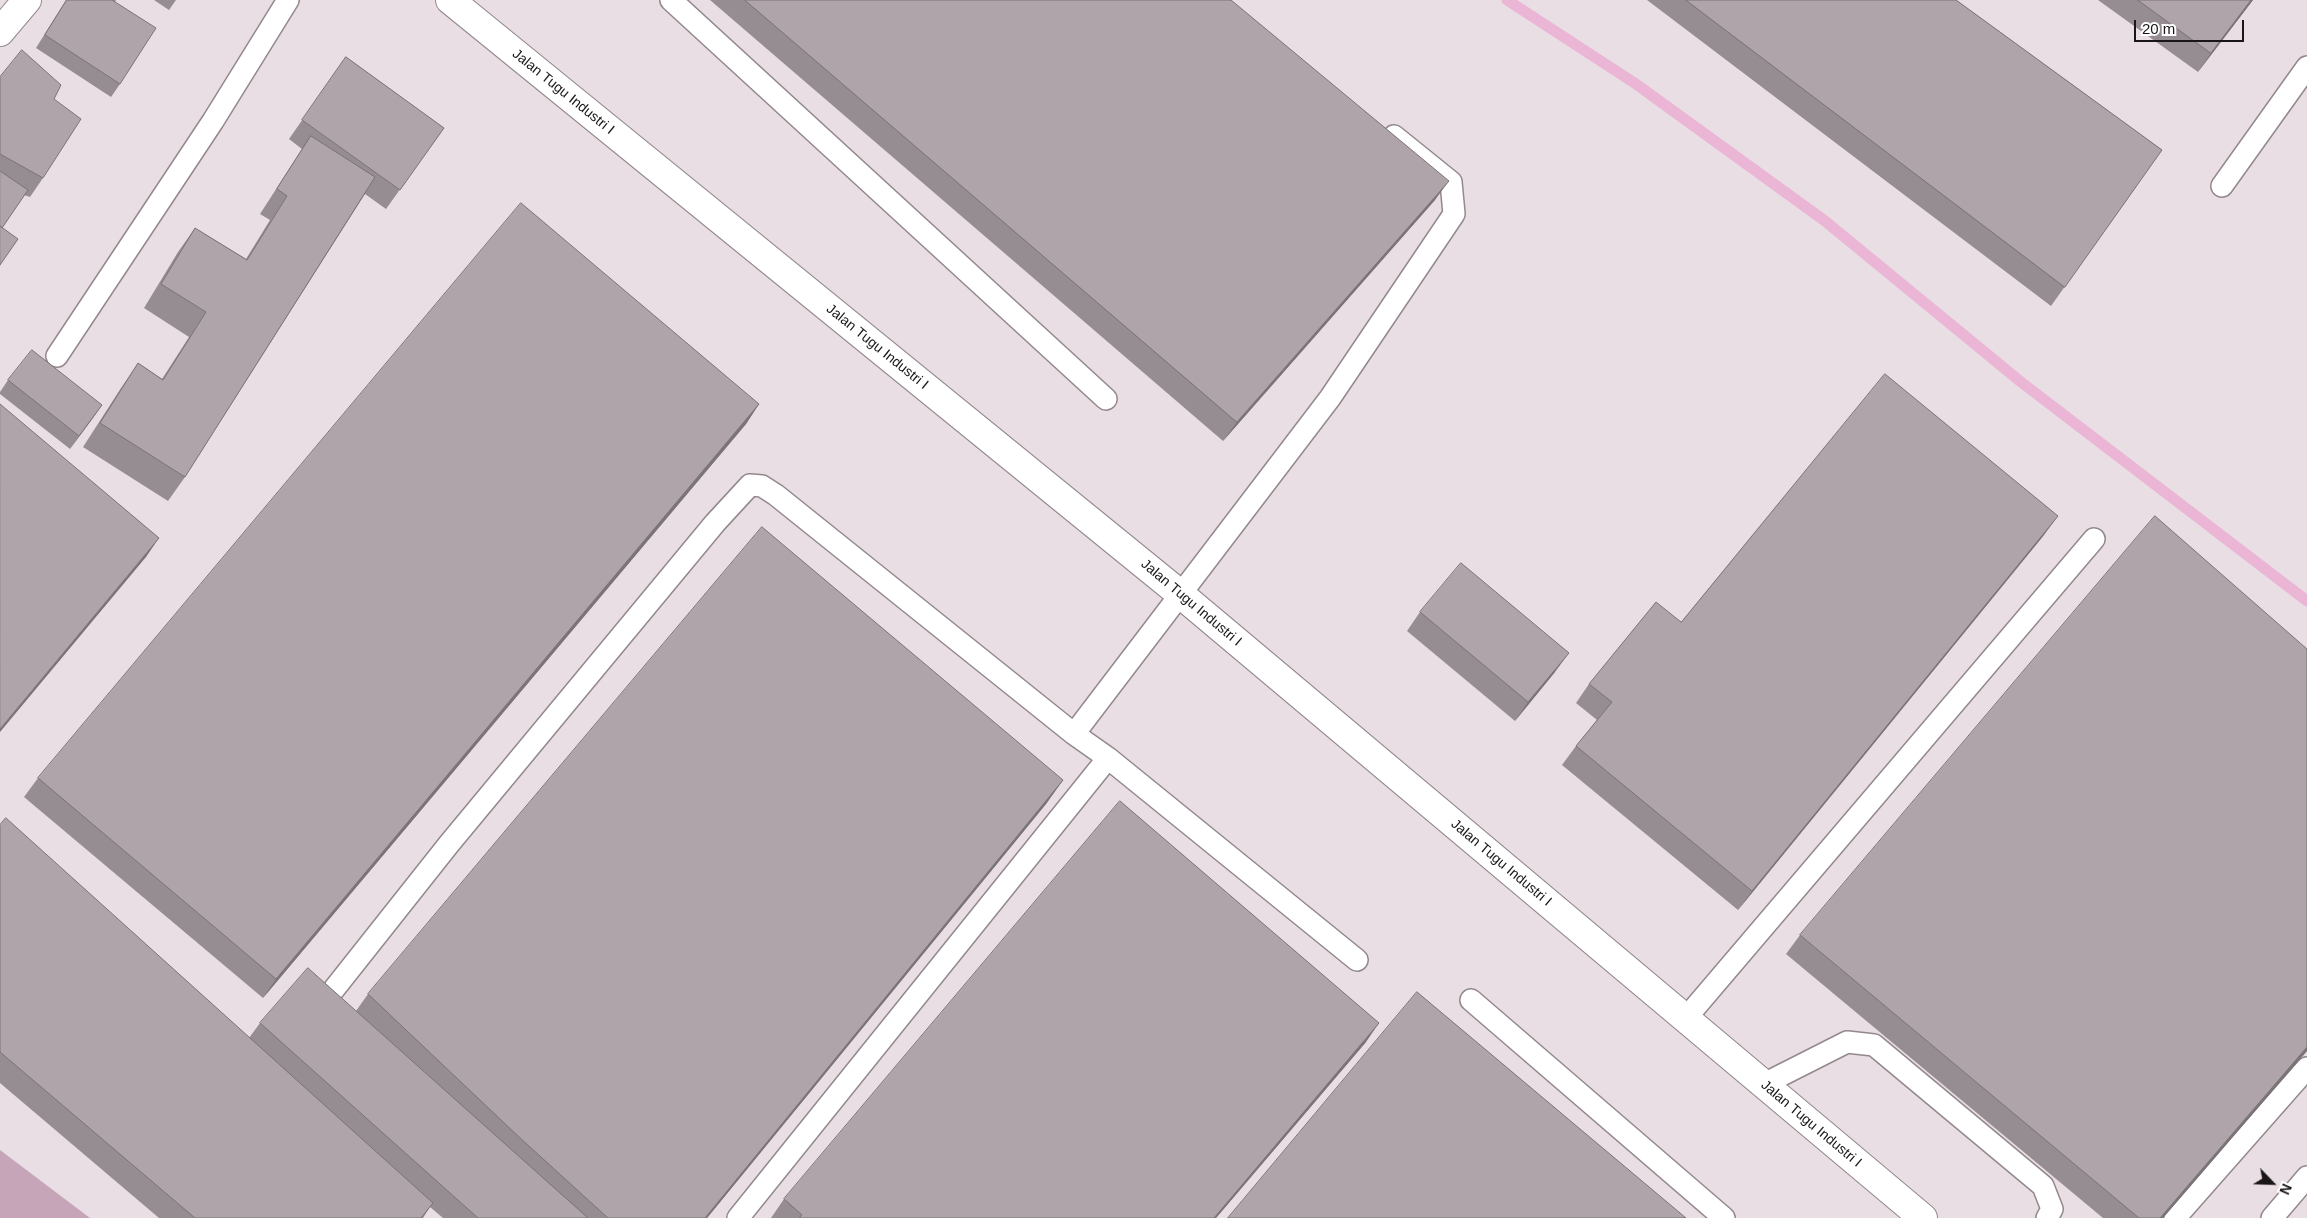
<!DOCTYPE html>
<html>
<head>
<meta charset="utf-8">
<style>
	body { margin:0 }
	#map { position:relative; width:2307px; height:1218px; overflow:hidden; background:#e9dee4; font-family:Arial,sans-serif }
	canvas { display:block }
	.north { position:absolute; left:2247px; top:1158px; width:50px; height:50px; -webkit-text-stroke:4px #fff; paint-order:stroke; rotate:114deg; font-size:14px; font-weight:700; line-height:20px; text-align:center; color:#1a1618 }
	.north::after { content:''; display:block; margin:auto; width:18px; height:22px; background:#1a1618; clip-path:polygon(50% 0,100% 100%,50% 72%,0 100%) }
	.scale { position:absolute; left:2134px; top:20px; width:110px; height:22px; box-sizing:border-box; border:2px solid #1a1618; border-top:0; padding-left:6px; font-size:15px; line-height:18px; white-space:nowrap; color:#1a1618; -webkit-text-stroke:4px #fff; paint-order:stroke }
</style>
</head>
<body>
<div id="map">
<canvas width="2307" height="1218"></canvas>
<div class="north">N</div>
<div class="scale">20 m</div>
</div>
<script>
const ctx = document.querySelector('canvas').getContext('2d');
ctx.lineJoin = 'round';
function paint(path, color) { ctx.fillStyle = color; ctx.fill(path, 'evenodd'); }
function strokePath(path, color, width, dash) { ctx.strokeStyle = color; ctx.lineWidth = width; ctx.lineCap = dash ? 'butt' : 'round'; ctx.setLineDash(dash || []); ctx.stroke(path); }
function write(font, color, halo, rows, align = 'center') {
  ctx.font = font + ' Arial,sans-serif'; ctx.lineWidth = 4; ctx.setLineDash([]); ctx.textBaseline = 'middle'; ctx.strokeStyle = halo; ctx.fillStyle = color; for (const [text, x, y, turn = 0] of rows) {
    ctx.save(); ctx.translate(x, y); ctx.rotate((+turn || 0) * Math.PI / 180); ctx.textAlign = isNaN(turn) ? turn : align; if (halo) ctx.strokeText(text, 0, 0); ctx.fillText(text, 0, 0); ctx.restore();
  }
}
const green = new Path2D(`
	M0 1150 90 1218H0Z`);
const stream = new Path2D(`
	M1507 0 1636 84 1825 221 2021 382 2307 601`);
const service = new Path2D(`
	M671 0 1106 399
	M2222 186 2307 67
	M57 356 213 121 288 0
	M1074 734 1330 398 1454 214 1451 182 1394 136
	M327 998 449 844 715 523 750 485 762 486 776 495 1074 734 1108 758 1357 960
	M1471 1000 1724 1218
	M1686 1018 2094 539
	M1764 1084 1847 1042 1874 1045 2043 1186 2052 1209 2047 1218
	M738 1218 1108 758
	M2175 1218 2307 1068
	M2272 1218 2307 1177`);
const minor = new Path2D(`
	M450 0 1179 593 1923 1218
	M0 32 27 0`);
const wall = new Path2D(`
	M66 0H116L115 2 120 84 111 97 36 48Z
	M154 0H176L169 10Z
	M710 0H1231L1435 200 1223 441Z
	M1647 0H1956L2162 150 2051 306Z
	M2098 0H2253L2198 72Z
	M346 57 444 128 386 209 365 194 185 477 168 501 83 447 121 388 138 363 162 379 189 337 144 308 178 252 195 228 246 259 270 220 260 214 302 149 289 139Z
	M0 77 54 99 43 178 30 197 24 195 2 228 0 265Z
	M8 380 102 405 70 449 0 394V392Z
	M759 404 746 424 263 998 24 797 38 778Z
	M2044 535 1738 910 1562 765 1576 746 1597 720 1576 703 1589 684 1681 622Z
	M1420 612 1555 672 1515 721 1407 631Z
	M2307 649V1051L2163 1218H2103L1786 954 1800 935Z
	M1063 780 1046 804 707 1218H443L430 1207 423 1218H159L0 1083V825L249 1038 260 1023 356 1011 368 994Z
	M1366 1042 1216 1218H771L784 1199Z`);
const shadedWall = new Path2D(`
	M2251 0H2253L2198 72 2211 53Z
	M1449 181 1435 200 1223 441 1237 422Z
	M759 404 746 424 263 998 276 979Z
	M102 405 93 418 70 449 79 436Z
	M2058 516 2044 535 1738 910 1752 891Z
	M159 538 146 557 0 732V729Z
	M1569 653 1555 672 1515 721 1528 702Z
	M1063 780 1046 804 707 1218H705Z
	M1379 1023 1366 1042 1216 1218H1214Z
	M2307 1047V1051L2163 1218H2160Z`);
const building = new Path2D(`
	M67 0H112L156 28 120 84 45 35Z
	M745 0H1231L1449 181 1237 422Z
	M1686 0H1956L2162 150 2065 287Z
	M2138 0H2251L2211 53Z
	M22 50 61 85 54 99 81 119 43 178 0 154V77Z
	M346 57 444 128 400 190 302 120Z
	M311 136 375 177 185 477 100 423 138 363 163 380 206 312 161 284 195 228 247 260 287 196 277 189Z
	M0 171 28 190 2 228 0 226Z
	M521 203 759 404 276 979 38 778Z
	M0 226 18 239 0 265Z
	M32 350 102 405 79 436 8 380Z
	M1885 374 2058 516 1752 891 1576 746 1612 702 1589 684 1656 602 1681 622Z
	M0 404 159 538 0 729Z
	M2155 516 2307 649V1047L2160 1218H2139L1800 935Z
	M762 527 1063 780 705 1218H608L519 1137 368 994Z
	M1461 563 1569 653 1528 702 1420 612Z
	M1120 801 1379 1023 1214 1218H799L802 1215 784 1199Z
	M6 818 433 1203 421 1218H195L0 1052V825Z
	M308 968 588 1218H478L260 1023Z
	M1417 992 1686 1218H1228Z`);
const streetNames = [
	["Jalan Tugu Industri I",563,92,39],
	["Jalan Tugu Industri I",877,347,39],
	["Jalan Tugu Industri I",1191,603,40],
	["Jalan Tugu Industri I",1501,863,40],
	["Jalan Tugu Industri I",1811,1124,40]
];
paint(green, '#c7a5b9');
strokePath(stream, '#ebb5d6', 11);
strokePath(service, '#92888d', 24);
strokePath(minor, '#92888d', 30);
strokePath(service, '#fff', 21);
strokePath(minor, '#fff', 28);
paint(wall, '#968d92');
paint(shadedWall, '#7a7377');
paint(building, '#aea4aa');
strokePath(building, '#7a7377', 1);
write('14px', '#1a1618', '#fff', streetNames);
</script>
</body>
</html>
